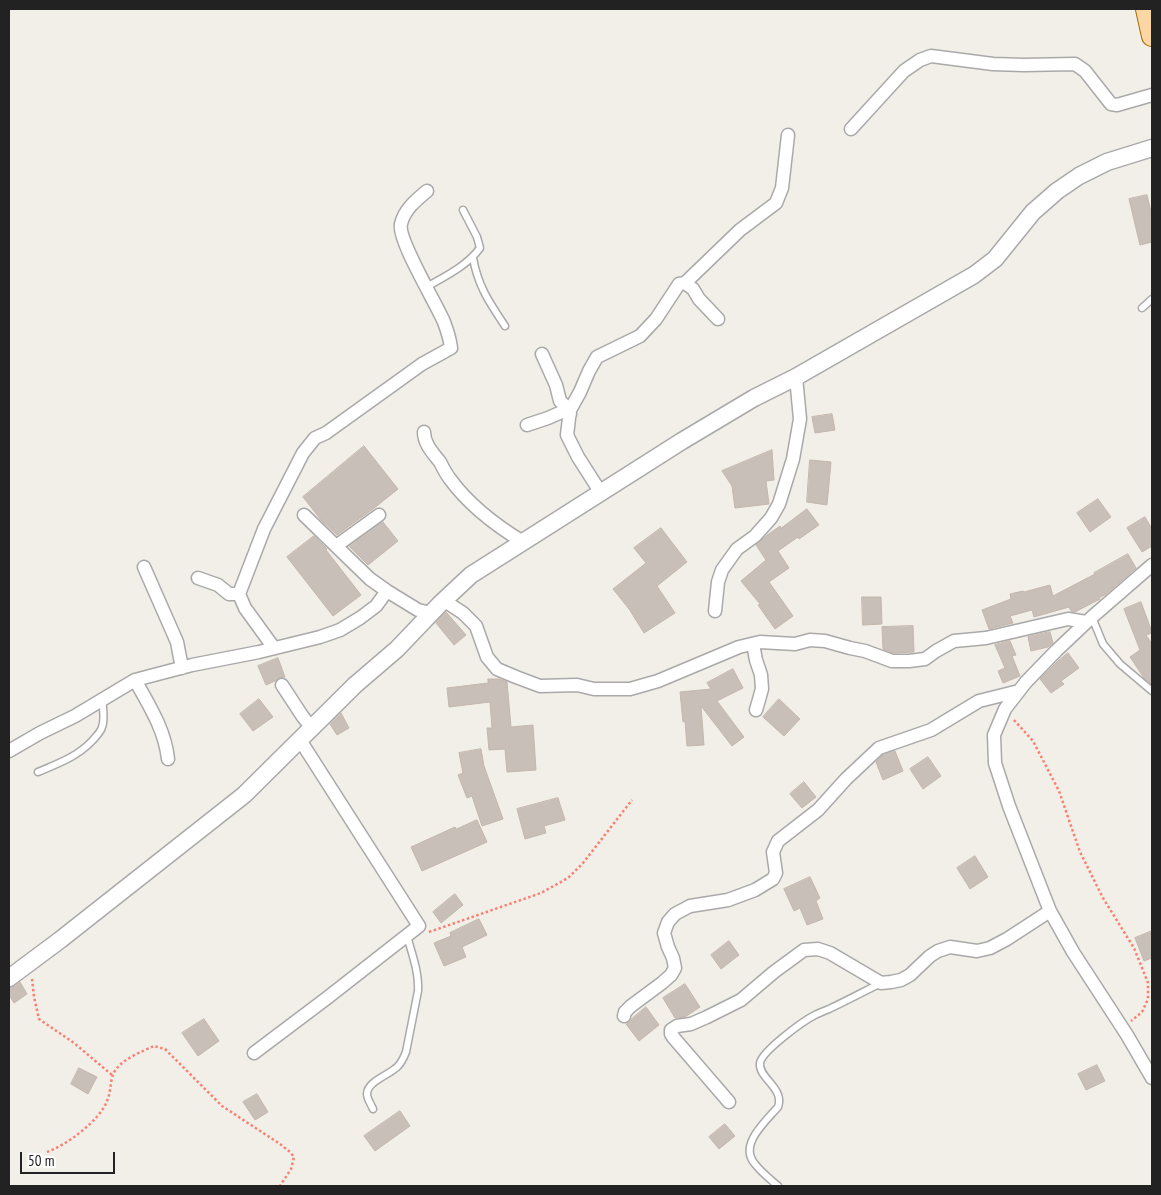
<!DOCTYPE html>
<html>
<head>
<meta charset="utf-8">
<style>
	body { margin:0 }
	#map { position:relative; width:1161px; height:1195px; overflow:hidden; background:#f2efe9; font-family:"PT Sans Narrow",sans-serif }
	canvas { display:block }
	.frame { position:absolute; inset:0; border:10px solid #222; pointer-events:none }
	.scale { position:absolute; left:20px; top:1152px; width:95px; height:22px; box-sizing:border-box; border:2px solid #222; border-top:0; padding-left:6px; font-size:15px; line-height:18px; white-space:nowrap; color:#222; -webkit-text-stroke:4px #fff; paint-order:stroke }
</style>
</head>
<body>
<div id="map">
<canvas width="1161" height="1195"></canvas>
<div class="frame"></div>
<div class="scale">50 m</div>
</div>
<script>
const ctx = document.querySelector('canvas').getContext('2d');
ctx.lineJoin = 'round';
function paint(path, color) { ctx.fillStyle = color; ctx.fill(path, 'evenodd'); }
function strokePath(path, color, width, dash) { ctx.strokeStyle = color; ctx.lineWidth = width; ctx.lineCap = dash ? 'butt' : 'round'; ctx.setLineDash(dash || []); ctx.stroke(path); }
const building = new Path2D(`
	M1147 195 1152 216V242L1140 245 1129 199Z
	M832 414 835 430 815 433 812 417Z
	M364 446 398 489 373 509 337 535 321 520 303 497Z
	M772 450 774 480 766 481 769 504 735 508 732 486 722 471Z
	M810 460 831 462 827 505 807 502Z
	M1098 499 1111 517 1090 532 1077 513Z
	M807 509 819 525 799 539 798 537 778 551 789 568 769 582 793 616 775 629 758 605 760 604 741 581 766 560 756 545 766 536 780 526 781 528Z
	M1145 517 1152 529V546L1142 552 1127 528Z
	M383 522 398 541 368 565 349 546Z
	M661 528 687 562 657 586 675 613 644 633 629 609 613 589 646 563 634 548Z
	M314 536 327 549 326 550 361 595 333 616 287 557Z
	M1128 554 1136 568 1106 594 1099 598 1100 599 1075 612 1071 611 1069 607 1034 617 1032 610 1010 616 1013 623 989 629 982 610 1011 599 1010 594 1023 591 1024 592 1050 585 1053 596 1095 574 1094 573Z
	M862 597H881L882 624 863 625Z
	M1141 602 1152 632V633L1146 635 1152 644V685L1144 678 1130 657 1140 650 1124 609Z
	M446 612 466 635 454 645 436 623Z
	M913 626 914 652 893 653 883 649 882 627Z
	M1050 632 1053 643 1048 647 1031 651 1028 637Z
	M1010 641 1016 655 1012 656 1020 676 1003 683 998 671 1005 668 995 645Z
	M1068 653 1079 668 1061 681 1064 684 1051 693 1040 679 1057 662Z
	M278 658 285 677 278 678 275 681 266 685 258 666Z
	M733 669 743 688 717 701 744 737 732 746 701 706 704 745 687 746 685 721 683 722 680 692 711 689 707 683Z
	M488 679H499L507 682 511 727 533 725 536 770 507 772 505 749 489 750 487 728H492L490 702 449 707 447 688 488 683Z
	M259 699 273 717 253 731 240 714Z
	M779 699 800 719 784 736 763 717Z
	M341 713 349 728 337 735 330 724Z
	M481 749 484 766 503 819 482 826 472 796 467 798 458 775 463 773 459 753Z
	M895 751 903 771 883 780 876 762 883 755Z
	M928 757 941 776 923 789 910 769Z
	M804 782 816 797 802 808 790 794Z
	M558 798 565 820 544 826 546 833 525 839 517 809Z
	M477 820 487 842 422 871 411 847 455 827 456 829Z
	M975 856 988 877 970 889 957 868Z
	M810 877 820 898 816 901 823 919 807 925 800 908 794 911 784 889Z
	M455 894 463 905 441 923 433 912Z
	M479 919 487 935 462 947 466 957 444 966 434 943 451 936 450 933Z
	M1152 931V958L1144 961 1135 938Z
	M729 941 739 955 721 969 711 955Z
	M20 982 27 994 14 1003 9 995V988L15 986Z
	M685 984 700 1007 685 1017 675 1018 663 998Z
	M646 1007 659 1025 639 1041 626 1024Z
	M204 1019 219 1041 198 1056 182 1033Z
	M1097 1065 1105 1081 1086 1090 1078 1074Z
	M79 1068 97 1077 88 1094 71 1084Z
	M257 1094 268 1112 255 1120 243 1102Z
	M400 1111 410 1126 375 1151 364 1136Z
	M725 1124 735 1136 719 1149 709 1137Z`);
const path = new Path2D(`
	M1014 720 1033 741 1059 791 1080 852 1103 898 1134 948 1148 983V999L1142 1012 1131 1021
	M429 932 541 893 568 878 583 863 632 800
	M32 979 34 997 39 1019 74 1043 112 1075
	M47 1152C67 1145 100 1120 107 1101 112 1090 109 1077 117 1068 125 1058 143 1051 154 1046L165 1049 222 1106 280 1144 290 1152 294 1157 291 1169 280 1186`);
const service = new Path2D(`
	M473 258C478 286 489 302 505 326
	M427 287C445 276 467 266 480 248L477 237 463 210
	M1142 308 1152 299
	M1092 617 1103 644 1120 664 1152 691
	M38 772C59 763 77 757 93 740 96 736 101 732 102 727 105 720 103 707 102 699
	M373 1109C371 1104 367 1099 367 1094 367 1081 390 1075 398 1066 402 1062 404 1057 406 1052L418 991C419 972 412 954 407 936
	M778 1186C770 1179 761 1172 755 1164 738 1145 766 1121 778 1107 785 1088 758 1078 760 1063 762 1051 803 1021 815 1015 819 1013 824 1011 829 1009 846 1001 863 992 881 983`);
const minor = new Path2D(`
	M851 129 904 71 920 60 931 56 993 64 1024 65 1075 64 1085 71 1111 104 1117 105 1152 95
	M685 283 740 230 776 203 782 188 788 135
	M542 354 556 385 560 401 570 410
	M527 425 548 418 564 411 570 414
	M424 432C424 444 433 453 440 462 443 468 446 474 450 479 469 505 495 525 523 542
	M601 493 578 457 567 435 570 410 580 392 589 371 597 357 640 336 656 319 679 284 685 283 693 289 699 299 718 319
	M304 515 370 579 387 591 418 610 431 613
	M336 546 379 515
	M1152 565 1092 617 1056 651 1026 682 1005 709 994 735 995 763 1009 806 1050 911 1073 952 1127 1035 1152 1078
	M144 567 177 642 182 668
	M198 578 218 585 229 594H239
	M443 600 463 613 476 626 487 657 497 669 516 677 540 686 577 685 594 689H630L658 681 739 647 760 642 795 644 810 640 825 641 850 648 865 651 892 661H909L925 659 936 651 954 641 986 638 1068 619 1086 622
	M715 611 718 582 722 570 737 549 755 536 771 518 779 504 793 459 800 419 796 377
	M753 644 756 660 761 675 762 689 756 710
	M274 648 245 608 239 594 264 529 303 453 315 438 326 433 422 364 451 348C450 339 447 330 444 322 436 303 397 239 401 224 404 210 416 200 427 191
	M135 680C149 705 165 730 168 759
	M282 685 303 717 312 728
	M9 751 40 733 75 716 135 680 192 665 259 652 320 637 340 630 360 618 376 606 387 591
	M624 1016 625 1012 631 1006 662 983 671 975 675 968 673 958 668 947 664 933 668 922 675 914 690 906 728 900 755 890 773 879 776 873 773 852 778 841 818 810 846 779 879 748 931 730 979 701 1019 691
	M254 1053 327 998 419 926 300 740
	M729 1102 673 1037 671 1034V1030L677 1026 691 1024 707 1017 741 1000 774 972 804 950 818 949 830 953 881 983 891 982 901 980 910 975 930 956 938 951 950 947 977 951 990 948 1007 939 1050 911`);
const tertiary = new Path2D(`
	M9 978 60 940 244 795 355 685 397 649 440 604 471 575 682 441 754 398 796 377 974 275 995 259 1033 212 1057 191 1079 176 1107 162 1152 148`);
const primary = new Path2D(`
	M1146 9 1152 36`);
paint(building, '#c7bfb8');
strokePath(building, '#c4b6ab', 1);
strokePath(service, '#a9a9a9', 9);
strokePath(minor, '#a9a9a9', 15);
strokePath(tertiary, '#a9a9a9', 19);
strokePath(primary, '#a06b00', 22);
strokePath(path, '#fa8072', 2.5, [2.5, 2.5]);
strokePath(service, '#fff', 6);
strokePath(minor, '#fff', 12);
strokePath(tertiary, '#fff', 16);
strokePath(primary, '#fcd6a4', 20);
</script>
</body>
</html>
